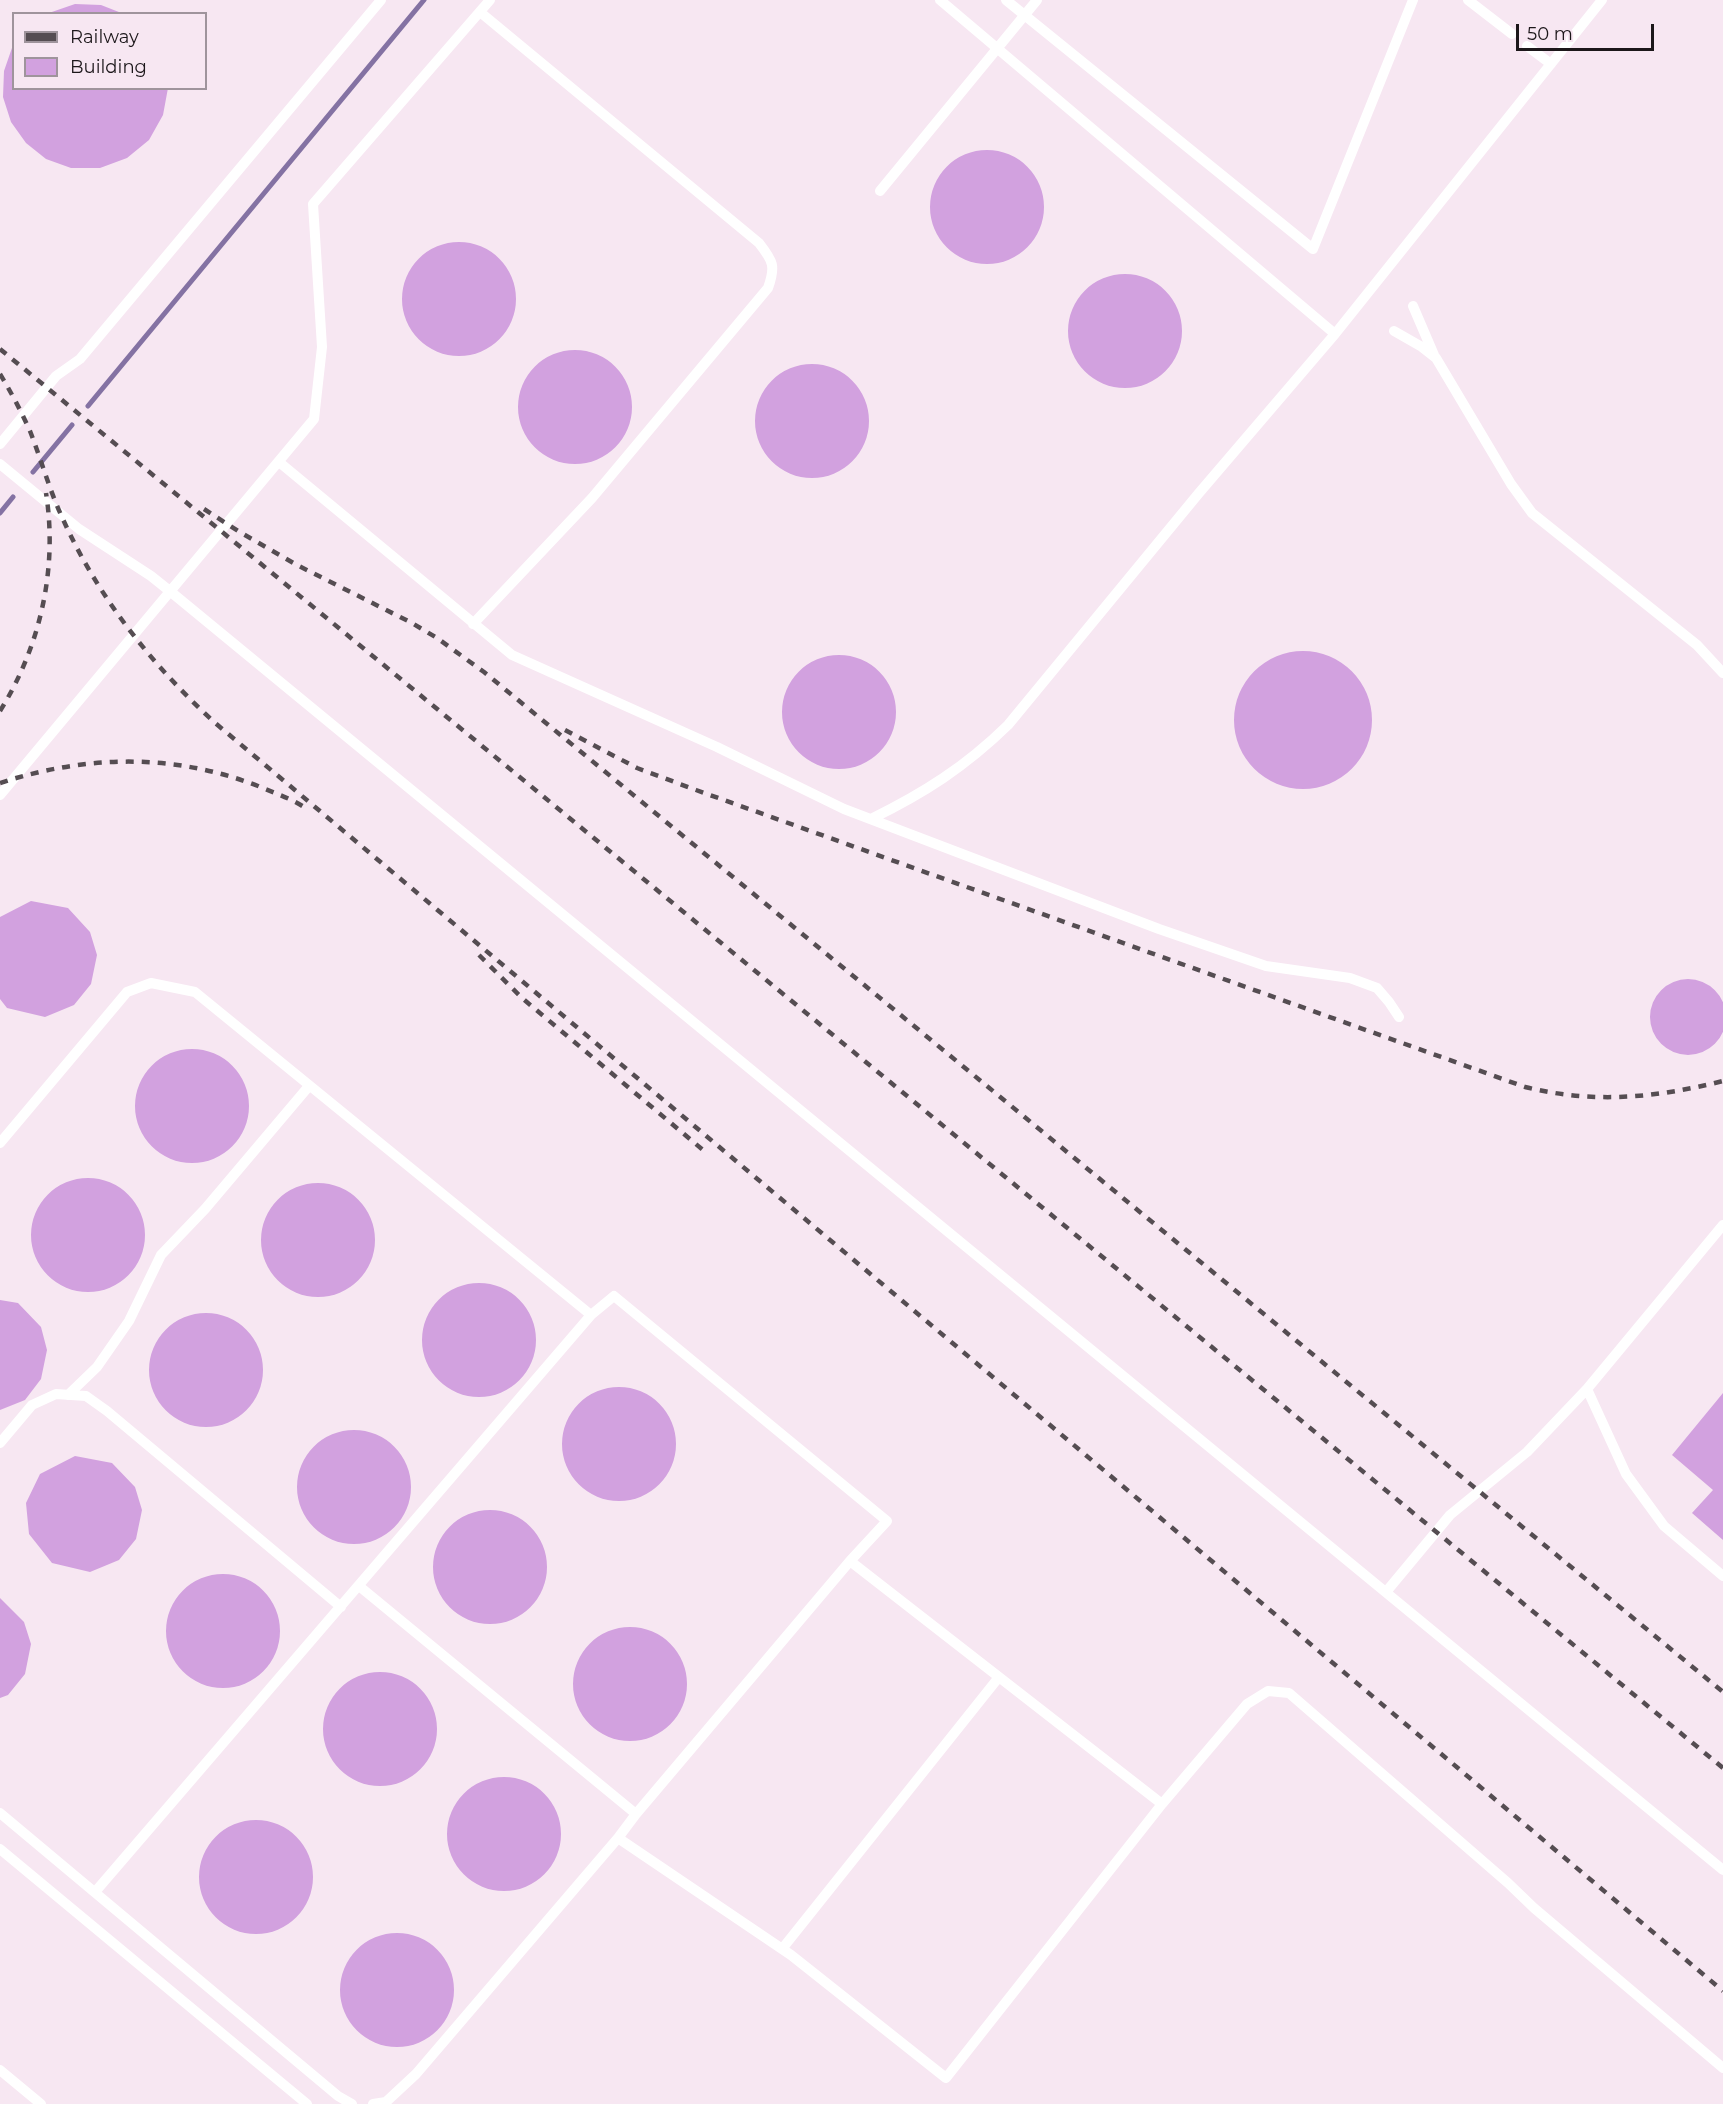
<!DOCTYPE html>
<html>
<head>
<meta charset="utf-8">
<style>
	body { margin:0 }
	#map { position:relative; width:1723px; height:2104px; overflow:hidden; background:#f7e7f2; font-family:Montserrat,sans-serif }
	canvas { display:block }
	.legend { position:absolute; left:12px; top:12px; width:195px; height:78px; box-sizing:border-box; background:#f7e7f2; border:2px solid #9f949c; margin:0; padding:8px 10px; list-style:none; font-size:18px; color:#1c171a }
	.legend li { display:flex; align-items:center; gap:12px; height:30px }
	.legend b { width:30px; border:2px solid #9f949c }
	.scale { position:absolute; left:1516px; top:24px; width:138px; height:27px; box-sizing:border-box; border:3px solid #1c171a; border-top:0; padding-left:8px; font-size:18px; line-height:21px; white-space:nowrap; color:#1c171a; -webkit-text-stroke:4px #f7e7f2; paint-order:stroke }
</style>
</head>
<body>
<div id="map">
<canvas width="1723" height="2104"></canvas>
<ul class="legend">
<li><b style="height:8px;background:#554d52"></b>Railway</li>
<li><b style="height:16px;background:#d2a1df"></b>Building</li>
</ul>
<div class="scale">50 m</div>
</div>
<script>
const ctx = document.querySelector('canvas').getContext('2d');
ctx.lineJoin = 'round';
function strokePath(path, color, width, dash) { ctx.strokeStyle = color; ctx.lineWidth = width; ctx.lineCap = dash ? 'butt' : 'round'; ctx.setLineDash(dash || []); ctx.stroke(path); }
function paint(path, color) { ctx.fillStyle = color; ctx.fill(path, 'evenodd'); }
const stream = new Path2D(`
	M88 406 424 0
	M33 472 72 425
	M0 513 13 497`);
const building = new Path2D(`
	M75 4 101 5 124 14H46Z
	M13 45 14 88H168L163 115 149 140 127 158 100 168H71L46 159 26 143 11 122 3 97 4 71Z
	M930 207a57 57 0 1 1 114 0a57 57 0 1 1-114 0Z
	M402 299a57 57 0 1 1 114 0a57 57 0 1 1-114 0Z
	M1068 331a57 57 0 1 1 114 0a57 57 0 1 1-114 0Z
	M518 407a57 57 0 1 1 114 0a57 57 0 1 1-114 0Z
	M755 421a57 57 0 1 1 114 0a57 57 0 1 1-114 0Z
	M1234 720a69 69 0 1 1 138 0a69 69 0 1 1-138 0Z
	M782 712a57 57 0 1 1 114 0a57 57 0 1 1-114 0Z
	M31 901 68 908 90 932 97 955 91 984 74 1005 45 1017 7 1008 0 999V917Z
	M1650 1017a38 38 0 1 1 76 0a38 38 0 1 1-76 0Z
	M135 1106a57 57 0 1 1 114 0a57 57 0 1 1-114 0Z
	M31 1235a57 57 0 1 1 114 0a57 57 0 1 1-114 0Z
	M261 1240a57 57 0 1 1 114 0a57 57 0 1 1-114 0Z
	M422 1340a57 57 0 1 1 114 0a57 57 0 1 1-114 0Z
	M0 1300 18 1303 41 1327 47 1350 41 1379 25 1400 0 1410Z
	M149 1370a57 57 0 1 1 114 0a57 57 0 1 1-114 0Z
	M562 1444a57 57 0 1 1 114 0a57 57 0 1 1-114 0Z
	M1723 1393V1540L1692 1513 1713 1490 1672 1455Z
	M297 1487a57 57 0 1 1 114 0a57 57 0 1 1-114 0Z
	M75 1456 112 1463 135 1487 142 1510 136 1539 119 1560 90 1572 52 1563 29 1534 26 1503 40 1474Z
	M433 1567a57 57 0 1 1 114 0a57 57 0 1 1-114 0Z
	M166 1631a57 57 0 1 1 114 0a57 57 0 1 1-114 0Z
	M0 1598 24 1622 31 1644 25 1674 8 1695 0 1698Z
	M573 1684a57 57 0 1 1 114 0a57 57 0 1 1-114 0Z
	M323 1729a57 57 0 1 1 114 0a57 57 0 1 1-114 0Z
	M447 1834a57 57 0 1 1 114 0a57 57 0 1 1-114 0Z
	M199 1877a57 57 0 1 1 114 0a57 57 0 1 1-114 0Z
	M340 1990a57 57 0 1 1 114 0a57 57 0 1 1-114 0Z`);
const service = new Path2D(`
	M940 0 1335 334 1602 0
	M1006 0 1313 249 1413 0
	M1468 0 1512 34
	M1527 46 1551 64
	M880 191 1037 0
	M1413 306 1434 355
	M1394 331 1422 347 1436 358 1511 484 1532 513 1697 645 1723 673
	M0 444 56 376 80 359 381 0
	M279 462 512 655 717 747 844 809 1159 929 1266 966 1350 978 1377 988 1389 1002 1399 1017
	M0 464 79 529 151 576 171 592 1723 1870
	M473 624 592 498 768 288C776 266 773 261 759 243L480 12
	M0 795 314 419 322 347 313 204 490 0
	M871 819C924 793 965 767 1008 725L1199 493 1335 334
	M0 1143 127 992 151 983 195 992 591 1315 614 1296 887 1521 850 1561 1162 1804 946 2078 791 1955 618 1838 416 2074 386 2102 373 2104
	M1587 1389 1626 1474 1664 1526 1723 1576
	M68 1395 97 1367 129 1321 161 1255 205 1209 309 1086
	M0 1443 32 1405 56 1394 86 1396 107 1411 341 1607
	M359 1586 636 1814 618 1838
	M1386 1592 1450 1515 1527 1452 1587 1389 1723 1225
	M1162 1804 1247 1704 1268 1691 1289 1693 1508 1883 1534 1908 1723 2068
	M0 1813 338 2096 352 2104
	M636 1814 850 1561
	M0 1849 307 2104
	M95 1892 591 1315
	M782 1949 999 1677
	M0 2070 41 2104`);
const rail = new Path2D(`
	M0 349 1723 1768
	M0 374C11 392 21 411 30 431 41 459 49 489 62 517 97 596 151 664 214 722L1723 1991
	M204 509 238 531 295 564 412 623 437 638 484 672 1723 1692
	M0 711C40 647 58 569 46 493
	M565 730 637 768 696 790 1525 1087C1594 1104 1655 1098 1723 1081
	M0 783C86 755 173 753 258 786 274 793 290 798 304 807
	M479 955 522 998 703 1150`);
strokePath(stream, '#8472a3', 5);
paint(building, '#d2a1df');
strokePath(service, '#fff', 10);
strokePath(rail, '#554d52', 4.5, [8, 8]);
</script>
</body>
</html>
